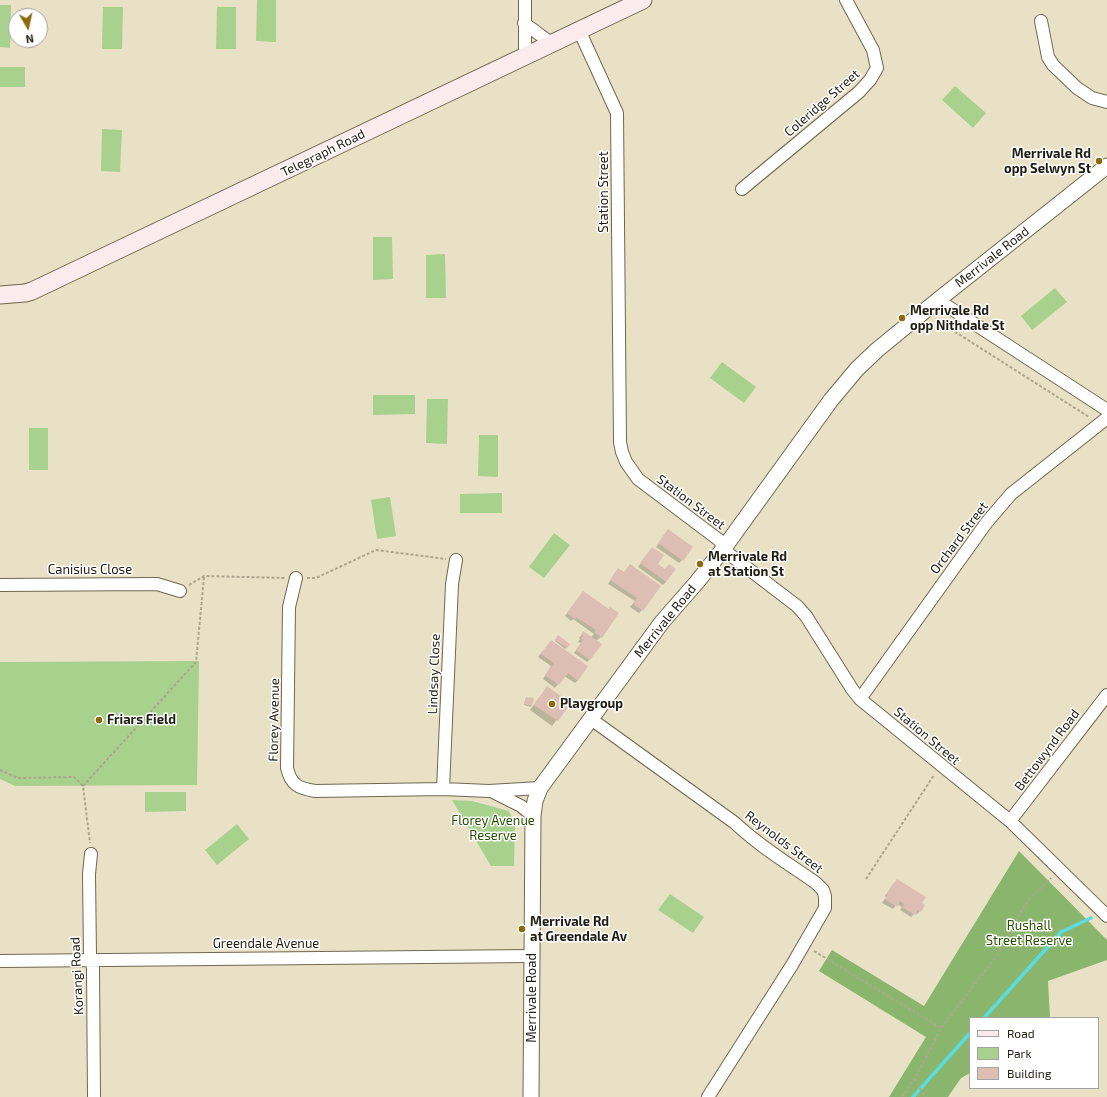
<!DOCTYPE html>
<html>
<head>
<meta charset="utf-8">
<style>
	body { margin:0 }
	#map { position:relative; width:1107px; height:1097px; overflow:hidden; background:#e9e1c5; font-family:"Exo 2",sans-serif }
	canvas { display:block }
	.legend { position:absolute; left:969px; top:1017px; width:130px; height:72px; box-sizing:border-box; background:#fff; border:1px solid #a5a4a0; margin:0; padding:5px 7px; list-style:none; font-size:12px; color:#1f1c12 }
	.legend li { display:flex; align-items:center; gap:8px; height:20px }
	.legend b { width:20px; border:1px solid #a5a4a0 }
	.north { position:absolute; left:8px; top:8px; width:40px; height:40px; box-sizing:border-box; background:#fff; border:1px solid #a5a4a0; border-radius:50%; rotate:171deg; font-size:11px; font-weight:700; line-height:16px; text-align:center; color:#1f1c12 }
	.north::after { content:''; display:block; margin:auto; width:14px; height:18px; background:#8c690a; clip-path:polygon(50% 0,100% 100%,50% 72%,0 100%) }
</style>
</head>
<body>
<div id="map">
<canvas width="1107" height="1097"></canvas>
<ul class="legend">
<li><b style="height:5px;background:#fbebed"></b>Road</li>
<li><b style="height:11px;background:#a8d18e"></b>Park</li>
<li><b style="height:11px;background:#ddbeb3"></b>Building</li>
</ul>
<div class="north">N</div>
</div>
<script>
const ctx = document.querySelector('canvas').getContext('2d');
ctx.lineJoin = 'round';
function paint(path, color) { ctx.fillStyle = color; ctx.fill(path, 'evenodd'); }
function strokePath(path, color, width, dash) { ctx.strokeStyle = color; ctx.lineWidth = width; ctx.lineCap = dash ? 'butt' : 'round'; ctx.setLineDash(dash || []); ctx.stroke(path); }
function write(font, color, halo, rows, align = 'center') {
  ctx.font = font + ' "Exo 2",sans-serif'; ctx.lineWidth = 3; ctx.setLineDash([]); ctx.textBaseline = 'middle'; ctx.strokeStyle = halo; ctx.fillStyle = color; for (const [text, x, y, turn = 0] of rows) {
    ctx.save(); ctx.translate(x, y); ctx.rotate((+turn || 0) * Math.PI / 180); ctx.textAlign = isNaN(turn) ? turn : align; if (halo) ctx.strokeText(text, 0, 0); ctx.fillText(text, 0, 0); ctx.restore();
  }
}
const green = new Path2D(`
	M257 0H276V42L256 41Z
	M0 5H11L10 48 0 47Z
	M103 7H123L122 49H102Z
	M217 7H236V49H216Z
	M0 67H25V87H0Z
	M955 86 986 113 973 128 942 100Z
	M102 129 122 130 120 172 101 171Z
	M373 237H392L393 279 373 280Z
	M445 254 446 298H426V255Z
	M1055 288 1067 302 1032 330 1021 316Z
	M722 362 756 387 744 403 710 378Z
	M373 395H415V414L373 415Z
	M427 399H448L447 444 426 443Z
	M29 428H48V470H29Z
	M479 435H498V477L478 476Z
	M502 493V513H460V494Z
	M390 497 396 536 377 539 371 500Z
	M554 533 570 545 544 578 529 567Z
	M199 661 197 785 15 786 0 779V662Z
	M145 792H186V811L145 812Z
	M452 800 472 801 509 811 515 824 514 866H491Z
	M237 824 249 839 217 865 205 850Z
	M670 894 704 917 693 933 658 910Z`);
const forest = new Path2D(`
	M1019 851 1107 940V960L1048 981 1050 1018H970V1073L961 1078 948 1097H889L926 1037 819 971 832 950 924 1006Z`);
const shadow = new Path2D(`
	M665 534 682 560 679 563 656 547Z
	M652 548 656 564 665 570 666 582 663 585 638 567Z
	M630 565 642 610 639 613 630 607 635 601 608 584 615 573H624Z
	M583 592 601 637 596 641 590 659 587 662 574 653 581 643 578 642 580 639 579 638 584 632 591 637 594 634 573 619 571 621 565 616Z
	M558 637 569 644 565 649 555 641Z
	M551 641 578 680 575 683 564 676 555 688 543 679 551 666 538 657Z
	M547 687 570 703 552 726 530 710Z
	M526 698 533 699 531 707 524 705Z
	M894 883 921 903 920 911 917 914 915 913 911 917 900 910 902 907 897 904 893 909 882 903 886 897 885 896Z`);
const stream = new Path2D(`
	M984 1018 1061 932 1091 918
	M913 1097 970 1033`);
const building = new Path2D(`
	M668 529 693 547 683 561 658 543Z
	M652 547 664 555 658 564 665 569 669 564 676 569 666 582 640 563Z
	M630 564 661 586 643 611 633 604 637 598 610 580 618 568 624 572Z
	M583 591 609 609 610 607 619 613 602 638 594 632 596 630 576 617 575 619 567 613Z
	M583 631 602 644 590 660 576 650 583 640 581 638 583 636 581 635Z
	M558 635 570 644 567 648 555 640Z
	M551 640 588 666 578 681 568 673 559 685 545 675 554 663 541 654Z
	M547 686 571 703 558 721 534 705Z
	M526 697 534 698 532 706 524 704Z
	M897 879 926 897 922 903 925 905 921 912 918 910 915 915 902 907 904 904 900 901 897 907 885 899 888 894 887 893Z`);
const path = new Path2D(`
	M938 321 1089 417
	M307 578H316L376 550 446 559
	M189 585 204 576 285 578
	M0 770 18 778 74 777 83 786 90 843
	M83 786 196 662 204 577
	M866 879 934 775
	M814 951 941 1028
	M915 1079 925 1097
	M902 1097 915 1078 941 1028 995 958 1028 900 1051 878`);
const minor = new Path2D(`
	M1041 21 1048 57 1053 65 1077 88 1092 98 1107 102
	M524 23 551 43
	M579 30 617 113 620 442 622 452 626 462 638 479 719 540 729 554 797 606 806 616 852 689 860 699 1010 821 1107 916
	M525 56V0
	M742 189 859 92 870 80 877 68 873 50 846 0
	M938 300 1107 410
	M296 578 289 607 287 768C291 785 298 788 315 791L443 789 489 791 540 788
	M0 585 157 584 180 591
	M860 699 987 522 1011 494 1107 418
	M591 719 735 823C759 846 789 864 816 883L823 890 825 896V908L792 965 708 1097
	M443 789 452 584 456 560
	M493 792 521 806 533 816
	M1010 821 1107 695
	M91 854 89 874 90 955 93 968 94 1097
	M0 961 532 956`);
const tertiary = new Path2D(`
	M531 1097 533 816 535 801 540 788 662 622 697 582 724 548 831 400 857 369 877 350 938 300 1107 166`);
const secondary = new Path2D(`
	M0 295 25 293 32 291 643 0`);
const markers = [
	[1099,161,4,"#8c690a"],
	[902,318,4,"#8c690a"],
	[700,564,4,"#8c690a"],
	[552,704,4,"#8c690a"],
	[99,720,4,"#8c690a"],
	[522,929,4,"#8c690a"]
];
const streetNames = [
	["Coleridge Street",822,103,-41],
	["Telegraph Road",323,153,-26],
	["Station Street",604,192,-90],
	["Merrivale Road",992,257,-38],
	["Station Street",691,502,37],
	["Orchard Street",959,538,-53],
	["Canisius Close",90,570],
	["Merrivale Road",665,621,-51],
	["Lindsay Close",434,674,-88],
	["Florey Avenue",274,720,-89],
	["Station Street",927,736,40],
	["Bettowynd Road",1047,750,-53],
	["Reynolds Street",784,842,37],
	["Greendale Avenue",266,944],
	["Korangi Road",77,976,-93],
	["Merrivale Road",532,998,-90]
];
const poiNames = [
	["Merrivale Rd",1091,154,"right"],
	["opp Selwyn St",1091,169,"right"],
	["Merrivale Rd",910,311],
	["opp Nithdale St",910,326],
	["Merrivale Rd",708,557],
	["at Station St",708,572],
	["Playgroup",560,704],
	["Friars Field",107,720],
	["Merrivale Rd",530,922],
	["at Greendale Av",530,937]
];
const parkNames = [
	["Florey Avenue",493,821],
	["Reserve",493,836],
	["Rushall",1029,926],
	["Street Reserve",1029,941]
];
paint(green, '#a8d18e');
paint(forest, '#89b66c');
paint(shadow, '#0003');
strokePath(stream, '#5cdcdf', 3.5);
paint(building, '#ddbeb3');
strokePath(minor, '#70684f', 14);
strokePath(tertiary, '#70684f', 17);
strokePath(secondary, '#70684f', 19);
strokePath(path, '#aca68f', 2, [3, 2]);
strokePath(minor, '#fff', 12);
strokePath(tertiary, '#fff', 15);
strokePath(secondary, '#fbebed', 17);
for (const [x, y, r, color] of markers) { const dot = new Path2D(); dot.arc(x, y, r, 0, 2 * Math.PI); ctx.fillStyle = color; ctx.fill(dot); strokePath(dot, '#fff', 1.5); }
write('13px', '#1f1c12', '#fff', streetNames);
write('bold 13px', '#1f1c12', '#fff', poiNames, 'left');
write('13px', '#285000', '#fff', parkNames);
</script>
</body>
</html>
